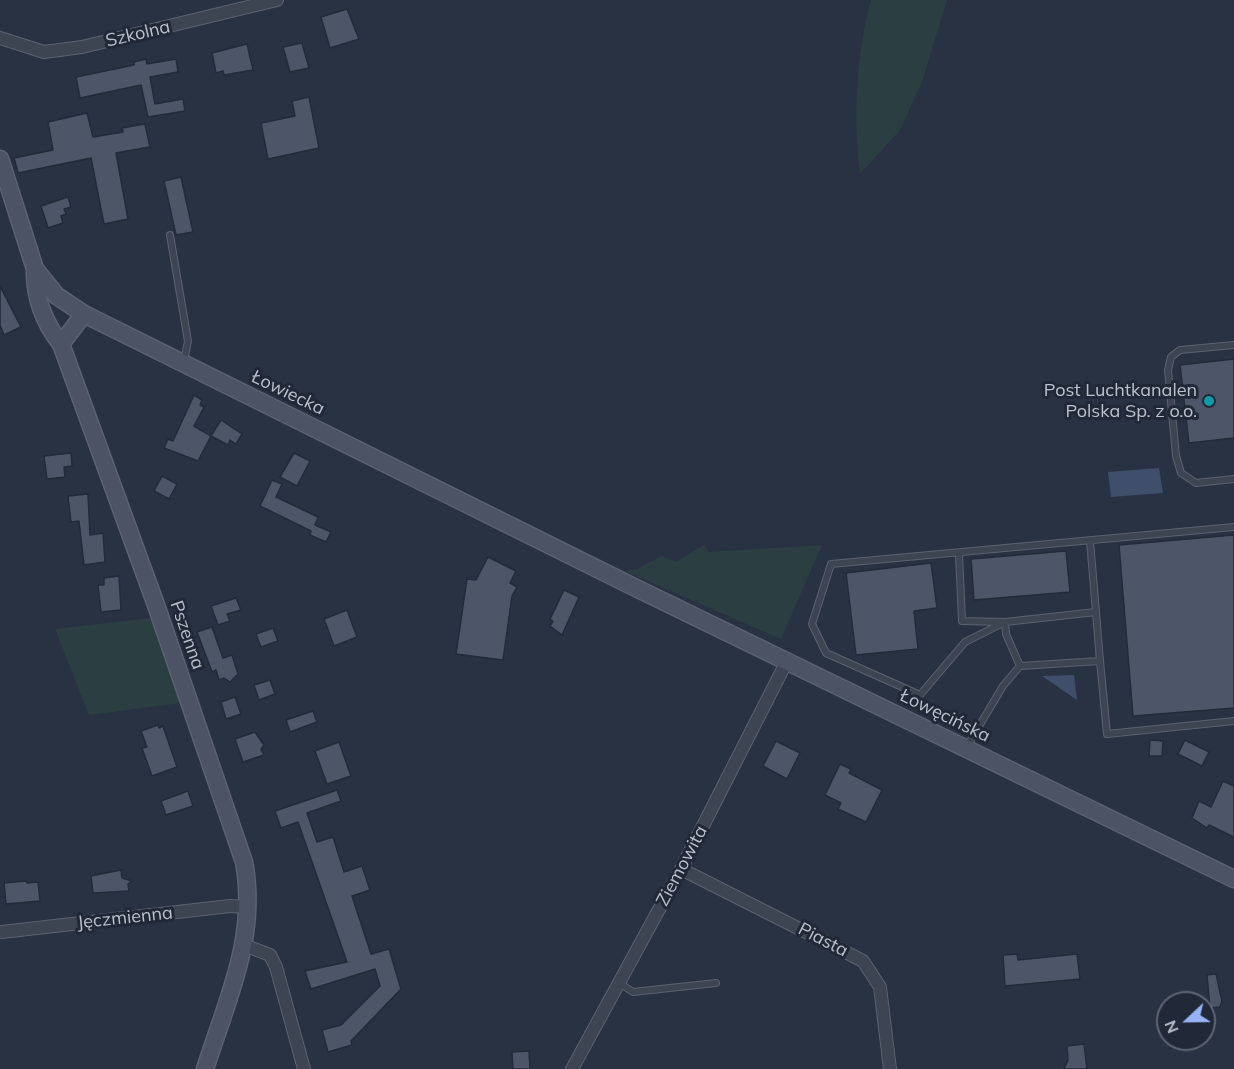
<!DOCTYPE html>
<html>
<head>
<meta charset="utf-8">
<style>
	body { margin:0 }
	#map { position:relative; width:1234px; height:1069px; overflow:hidden; background:#293242; font-family:Mulish,sans-serif }
	canvas { display:block }
	.north { position:absolute; left:1156px; top:991px; width:60px; height:60px; box-sizing:border-box; background:#212938; border:2px solid #5e6573; border-radius:50%; rotate:248deg; font-size:16px; font-weight:700; line-height:24px; text-align:center; color:#bac0cc }
	.north::after { content:''; display:block; margin:auto; width:21px; height:27px; background:#97b3f4; clip-path:polygon(50% 0,100% 100%,50% 72%,0 100%) }
</style>
</head>
<body>
<div id="map">
<canvas width="1234" height="1069"></canvas>
<div class="north">N</div>
</div>
<script>
const ctx = document.querySelector('canvas').getContext('2d');
ctx.lineJoin = 'round';
function paint(path, color) { ctx.fillStyle = color; ctx.fill(path, 'evenodd'); }
function strokePath(path, color, width, dash) { ctx.strokeStyle = color; ctx.lineWidth = width; ctx.lineCap = dash ? 'butt' : 'round'; ctx.setLineDash(dash || []); ctx.stroke(path); }
function write(font, color, halo, rows, align = 'center') {
  ctx.font = font + ' Mulish,sans-serif'; ctx.lineWidth = 6; ctx.setLineDash([]); ctx.textBaseline = 'middle'; ctx.strokeStyle = halo; ctx.fillStyle = color; for (const [text, x, y, turn = 0] of rows) {
    ctx.save(); ctx.translate(x, y); ctx.rotate((+turn || 0) * Math.PI / 180); ctx.textAlign = isNaN(turn) ? turn : align; if (halo) ctx.strokeText(text, 0, 0); ctx.fillText(text, 0, 0); ctx.restore();
  }
}
const green = new Path2D(`
	M871 0H947L922 82 900 130 860 174C853 117 856 56 871 0Z
	M704 545 709 552 822 545 781 639 625 571 637 569 662 556 676 562Z
	M151 618 181 703 89 715 55 629Z`);
const water = new Path2D(`
	M1159 468 1163 493 1111 497 1108 472Z
	M1074 675 1077 700 1042 676Z`);
const building = new Path2D(`
	M347 9 359 39 330 48 321 17Z
	M302 43 309 68 290 72 283 47Z
	M247 44 253 70 224 75 223 71 216 73 212 53Z
	M146 59 147 64 176 59 178 72 150 77 155 104 183 99 185 111 148 117 141 85 80 98 76 77 134 65V62Z
	M309 97 319 148 268 159 261 123 295 116 292 101Z
	M87 113 93 137 123 132 122 128 145 124 150 147 116 153 128 219 104 224 91 158 18 173 14 158 53 150 48 122Z
	M181 177 193 232 176 235 164 181Z
	M68 197 71 207 64 209 66 214 61 216 63 223 48 228 41 206Z
	M0 286 21 327 4 335 0 325Z
	M1234 359V438L1189 443 1180 365Z
	M194 395 202 400 200 405 204 407 194 426 211 436 198 461 164 448 168 439 173 441Z
	M221 420 242 434 236 444 230 440 228 445 211 436Z
	M71 453 72 466 64 467 65 477 47 479 44 456Z
	M294 453 310 461 297 486 280 477Z
	M162 476 177 484 169 499 154 491Z
	M272 480 282 484 276 497 318 517 315 525 331 532 326 542 310 535 311 531 260 506Z
	M88 494 90 535 103 533 105 562 84 565 79 521 71 522 68 496Z
	M1234 535V708L1133 716 1119 545Z
	M1066 551 1070 592 974 600 971 559Z
	M488 557 516 571 510 583 517 587 512 596 503 660 456 654 467 579 476 580Z
	M931 563 937 608 914 611 918 649 856 655 846 573Z
	M119 576 121 610 101 612 98 585H104V578Z
	M564 590 579 597 562 635 550 626 553 621 550 619Z
	M236 598 241 610 227 614 230 621 218 625 211 606Z
	M347 610 357 637 334 646 324 619Z
	M212 627 223 658 232 655 238 674 230 682 224 678 219 680 216 670 212 672 197 632Z
	M273 628 278 641 261 647 256 634Z
	M270 680 275 694 259 700 254 685Z
	M235 697 241 714 226 719 221 702Z
	M313 711 317 722 290 732 286 720Z
	M158 725 159 728 163 726 177 767 152 776 142 748 147 747 141 731Z
	M255 732 264 745 261 749 264 755 243 762 235 739Z
	M1150 740 1163 741 1162 756H1149Z
	M1185 740 1209 752 1202 766 1178 754Z
	M776 741 800 753 787 779 763 766Z
	M339 742 351 776 327 784 315 751Z
	M840 764 851 769 849 773 882 790 866 822 838 809 841 803 825 795Z
	M1223 781 1234 786V837L1209 825 1207 828 1192 818 1199 801 1211 807Z
	M337 790 341 801 307 813 317 842 333 837 344 872 362 866 370 890 352 896 371 954 389 949 401 989 351 1041 352 1045 328 1052 322 1030 341 1025 380 986 375 969 311 989 305 971 347 962 298 822 281 828 275 811Z
	M188 791 193 806 166 815 161 801Z
	M121 870 122 878 132 881 128 884 129 891 93 893 91 876Z
	M26 881 27 883 38 882 40 901 6 904 4 883Z
	M1017 954 1018 960 1077 954 1080 979 1005 986 1003 955Z
	M1216 974 1222 1001 1220 1007 1210 1008 1207 975Z
	M1084 1044 1087 1069H1064L1068 1060 1067 1046Z
	M529 1051 530 1069H513L512 1052Z`);
const lane = new Path2D(`
	M170 235 188 341 184 361
	M1234 345 1180 350 1171 357 1168 370 1176 456 1181 473 1196 483 1234 479
	M1090 541 1096 612 1005 622 965 642 920 695 826 653 812 624 831 564 1234 527
	M959 554 962 621 1005 622 1006 634 1020 666
	M1096 612 1100 661
	M966 748 1003 686 1020 666 1100 661 1107 734 1234 721
	M619 983 633 992 716 983`);
const street = new Path2D(`
	M0 38 44 52 82 47 277 0
	M681 869 863 961 880 987 890 1069
	M2 932 230 906 249 907
	M244 945 270 955 276 967 304 1069
	M572 1069 681 869 787 661`);
const secondary = new Path2D(`
	M0 159 35 269 57 296 84 314 638 589 1234 879
	M35 269C34 296 44 323 61 344L156 605 244 862C258 936 227 1000 205 1069
	M61 344 84 314`);
const markers = [
	[1209,401,6,"#0f9aa8"]
];
const streetNames = [
	["Szkolna",138,34,-13],
	["Łowiecka",288,393,26],
	["Pszenna",187,635,71],
	["Łowęcińska",945,716,26],
	["Ziemowita",682,866,-62],
	["Jęczmienna",125,918,-6],
	["Piasta",823,940,27]
];
const poiNames = [
	["Post Luchtkanalen",1197,391],
	["Polska Sp. z o.o.",1197,412]
];
paint(green, '#2b3f43');
paint(water, '#3f4e6b');
paint(building, '#4d5669');
strokePath(building, '#232b3a', 1.5);
strokePath(lane, '#5b6270', 8);
strokePath(street, '#5b6270', 14);
strokePath(secondary, '#5b6270', 19);
strokePath(lane, '#3d4452', 6);
strokePath(street, '#3d4452', 12);
strokePath(secondary, '#4b5365', 16);
for (const [x, y, r, color] of markers) { const dot = new Path2D(); dot.arc(x, y, r, 0, 2 * Math.PI); ctx.fillStyle = color; ctx.fill(dot); strokePath(dot, '#212938', 2); }
write('18px', '#bac0cc', '#212938', streetNames);
write('18px', '#bac0cc', '#212938', poiNames, 'right');
</script>
</body>
</html>
